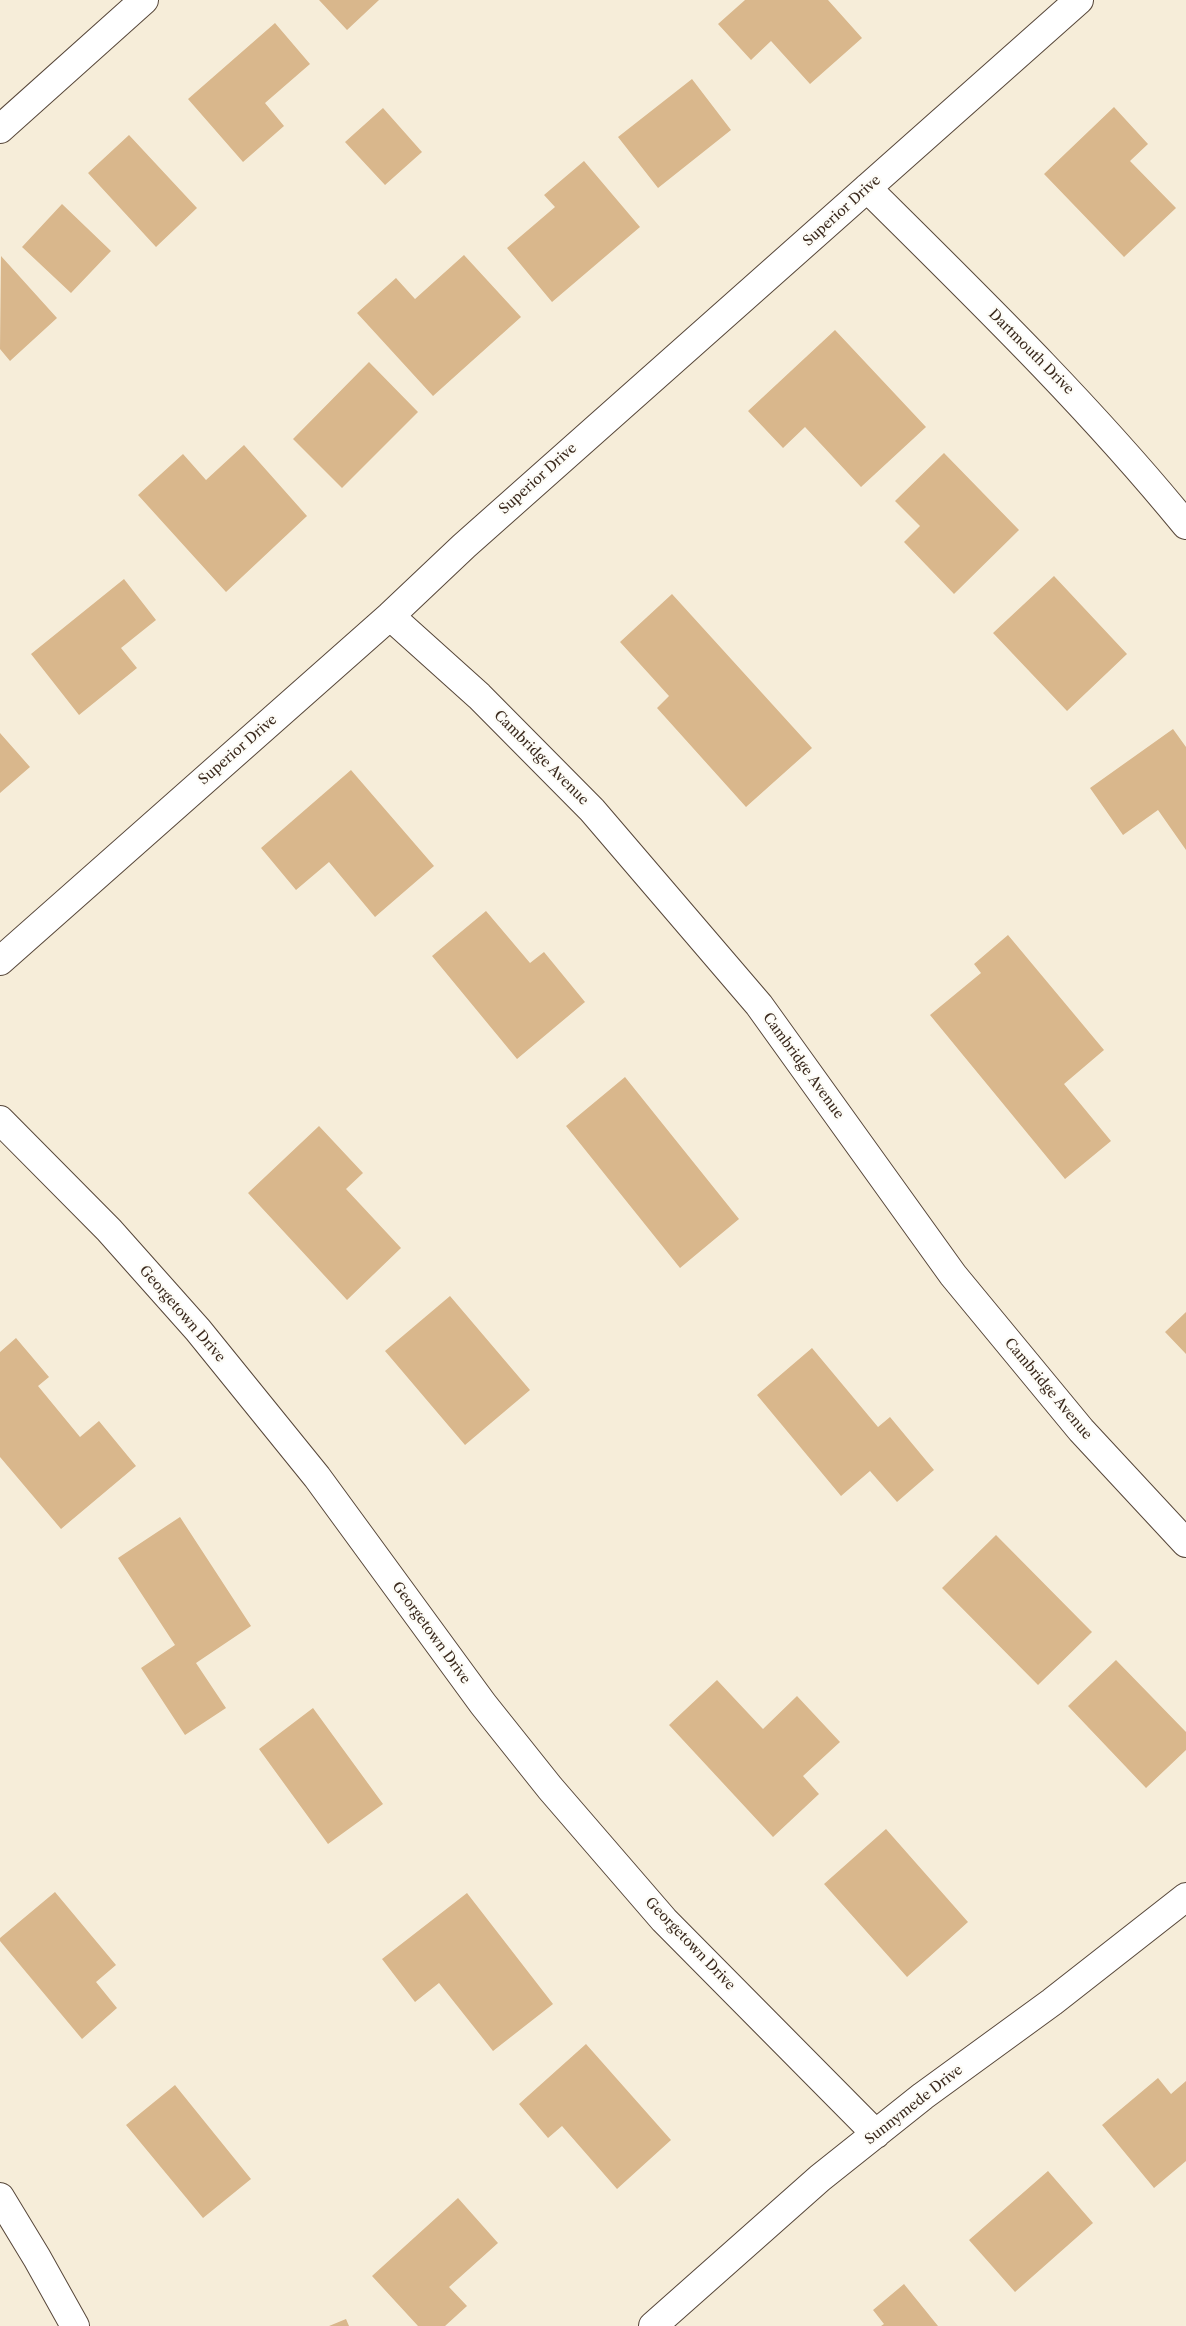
<!DOCTYPE html>
<html>
<head>
<meta charset="utf-8">
<style>
	body { margin:0 }
	canvas { display:block; background:#f6edd9 }
</style>
</head>
<body>
<canvas width="1186" height="2326"></canvas>
<script>
const ctx = document.querySelector('canvas').getContext('2d');
ctx.lineJoin = 'round';
function paint(path, color) { ctx.fillStyle = color; ctx.fill(path, 'evenodd'); }
function strokePath(path, color, width, dash) { ctx.strokeStyle = color; ctx.lineWidth = width; ctx.lineCap = dash ? 'butt' : 'round'; ctx.setLineDash(dash || []); ctx.stroke(path); }
function write(font, color, halo, rows, align = 'center') {
  ctx.font = font + ' "Libre Caslon Text",serif'; ctx.lineWidth = 4.5; ctx.setLineDash([]); ctx.textBaseline = 'middle'; ctx.strokeStyle = halo; ctx.fillStyle = color; for (const [text, x, y, turn = 0] of rows) {
    ctx.save(); ctx.translate(x, y); ctx.rotate((+turn || 0) * Math.PI / 180); ctx.textAlign = isNaN(turn) ? turn : align; if (halo) ctx.strokeText(text, 0, 0); ctx.fillText(text, 0, 0); ctx.restore();
  }
}
const building = new Path2D(`
	M319 0H379L347 30Z
	M745 0H828L862 38 810 84 771 41 751 60 718 24Z
	M275 23 310 64 265 103 284 126 243 162 188 99Z
	M692 79 731 130 658 188 618 137Z
	M1114 107 1148 144 1130 161 1176 208 1124 257 1044 174Z
	M383 108 422 152 385 185 345 142Z
	M129 135 197 208 156 247 88 173Z
	M584 161 640 227 552 302 507 248 555 207 544 195Z
	M62 204 111 251 71 293 22 247Z
	M464 255 521 317 433 396 357 313 396 278 415 299Z
	M1 256 57 318 10 361 0 349Z
	M835 330 926 427 861 487 805 427 783 448 748 411Z
	M369 362 418 412 342 488 293 439Z
	M244 445 307 516 226 592 138 495 183 454 206 480Z
	M944 453 1019 530 954 594 904 542 920 526 895 501Z
	M1054 576 1127 654 1067 711 993 633Z
	M124 579 156 620 121 648 137 668 79 715 31 654Z
	M672 594 812 748 746 807 657 708 669 696 620 642Z
	M1173 729 1186 747V850L1158 810 1123 835 1090 788Z
	M0 733 30 767 0 793Z
	M351 770 434 866 375 917 329 862 296 890 261 848Z
	M486 911 530 963 544 952 585 1002 517 1059 432 956Z
	M1008 935 1104 1050 1064 1084 1111 1141 1065 1179 930 1015 981 973 974 964Z
	M625 1077 739 1219 680 1268 566 1126Z
	M319 1126 363 1173 346 1189 401 1248 347 1300 248 1193Z
	M450 1296 530 1390 465 1445 385 1351Z
	M1186 1312V1354L1165 1332Z
	M16 1338 49 1377 38 1386 80 1437 99 1421 136 1466 61 1529 0 1457V1352Z
	M812 1348 878 1427 890 1417 934 1470 897 1502 870 1471 841 1496 757 1395Z
	M180 1517 251 1626 196 1663 226 1708 185 1735 141 1668 175 1645 118 1558Z
	M996 1535 1092 1632 1038 1685 942 1588Z
	M1116 1660 1186 1732V1750L1146 1788 1068 1706Z
	M717 1680 763 1729 797 1696 840 1742 803 1776 819 1794 773 1837 669 1725Z
	M313 1708 383 1804 328 1844 259 1749Z
	M886 1829 968 1922 907 1977 824 1884Z
	M55 1892 116 1965 96 1982 117 2008 82 2039 0 1941V1938Z
	M467 1893 553 2004 493 2051 439 1983 415 2002 382 1959Z
	M586 2044 671 2140 617 2189 562 2126 548 2138 519 2104Z
	M1158 2078 1171 2094 1186 2081V2161L1154 2188 1102 2125Z
	M175 2085 251 2179 203 2218 126 2125Z
	M1048 2171 1093 2223 1015 2292 969 2240Z
	M458 2198 498 2243 449 2287 467 2306 445 2326H418L372 2276Z
	M904 2284 938 2326H881L884 2324 873 2310Z
	M346 2319 349 2326H329Z`);
const minor = new Path2D(`
	M0 129 144 0
	M867 188C977 297 1088 405 1186 525
	M390 616 479 696 592 810 759 1005 953 1275 1081 1430 1186 1543
	M0 961 390 616 464 546 1079 0
	M0 1120 109 1230 198 1330 317 1477 483 1704 550 1788 664 1920 876 2134
	M0 2197 37 2258 75 2326
	M653 2326 820 2178 923 2096 1052 2002 1186 1897`);
const streetNames = [
	["Superior Drive",842,211,-42],
	["Dartmouth Drive",1031,352,45],
	["Superior Drive",538,479,-42],
	["Superior Drive",238,750,-41],
	["Cambridge Avenue",541,758,45],
	["Cambridge Avenue",803,1066,54],
	["Georgetown Drive",182,1314,49],
	["Cambridge Avenue",1048,1389,50],
	["Georgetown Drive",431,1633,54],
	["Georgetown Drive",690,1944,46],
	["Sunnymede Drive",914,2105,-38]
];
paint(building, '#d9b78c');
strokePath(minor, '#57473a', 30);
strokePath(minor, '#fff', 28);
write('14px', '#3b2a1e', '#fdfcf7', streetNames);
</script>
</body>
</html>
